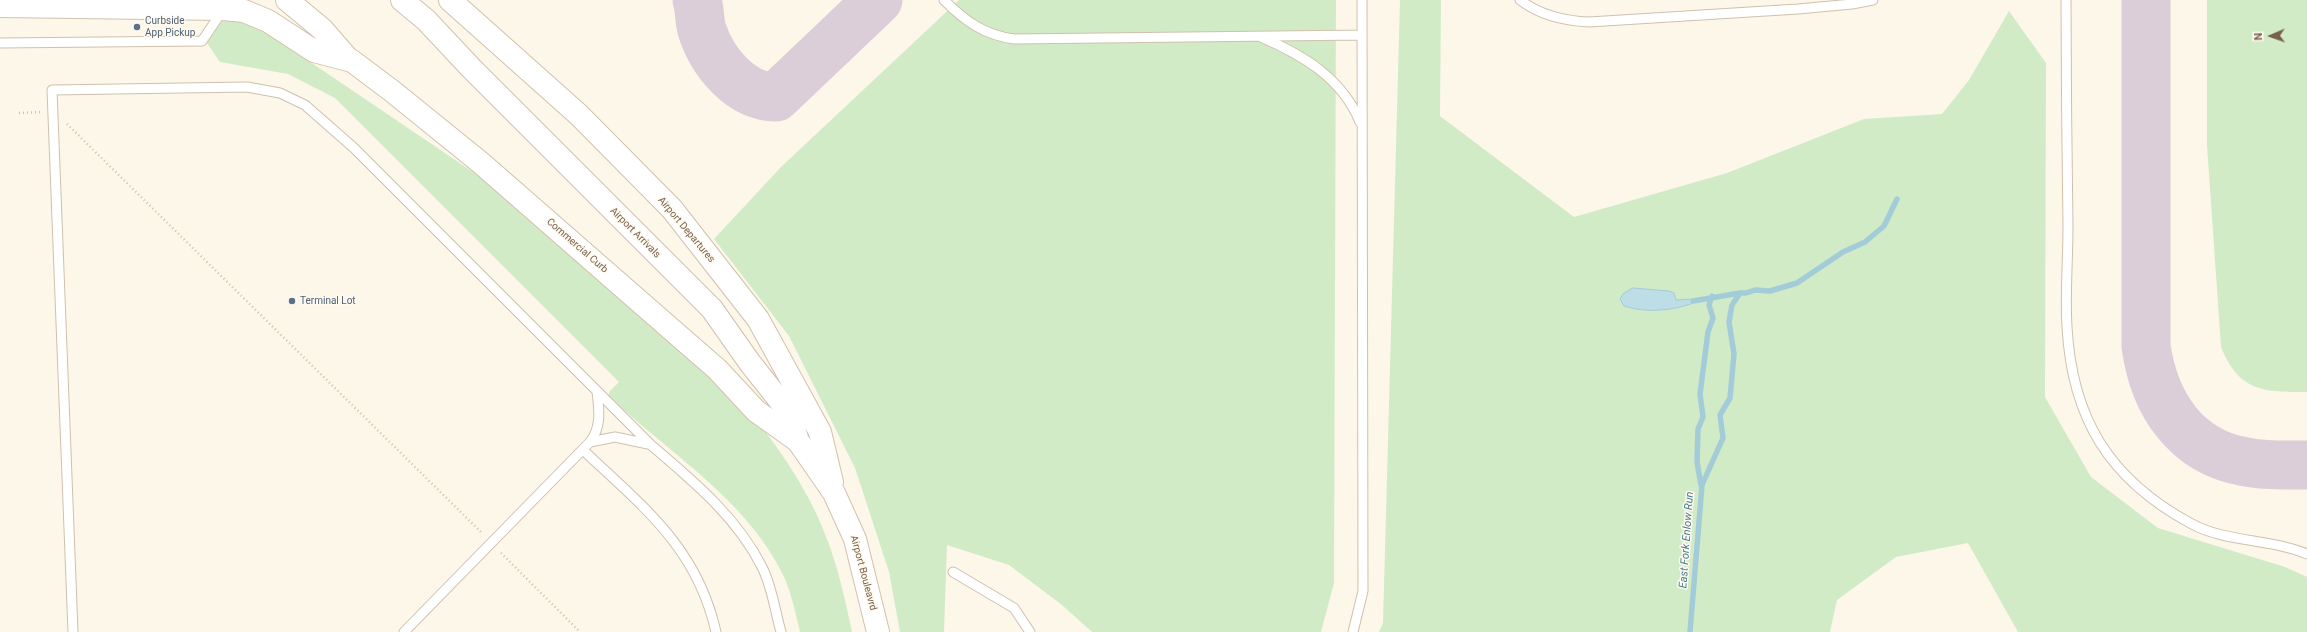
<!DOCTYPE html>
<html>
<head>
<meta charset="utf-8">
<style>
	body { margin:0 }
	#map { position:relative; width:2307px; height:632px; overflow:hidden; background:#fdf7e9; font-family:Roboto,sans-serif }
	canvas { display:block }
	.north { position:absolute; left:2251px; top:16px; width:40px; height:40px; -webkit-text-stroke:3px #fffaf0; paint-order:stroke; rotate:268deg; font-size:11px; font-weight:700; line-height:16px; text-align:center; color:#78604c }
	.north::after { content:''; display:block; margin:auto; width:14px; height:18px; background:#78604c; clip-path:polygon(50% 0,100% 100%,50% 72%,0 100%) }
</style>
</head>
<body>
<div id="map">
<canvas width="2307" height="632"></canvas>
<div class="north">N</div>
</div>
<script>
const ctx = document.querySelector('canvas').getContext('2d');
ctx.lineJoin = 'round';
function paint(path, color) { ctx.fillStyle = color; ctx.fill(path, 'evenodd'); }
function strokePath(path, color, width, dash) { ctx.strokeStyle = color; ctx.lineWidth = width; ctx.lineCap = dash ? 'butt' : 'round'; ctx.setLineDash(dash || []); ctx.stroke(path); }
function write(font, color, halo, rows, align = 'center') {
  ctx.font = font + ' Roboto,sans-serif'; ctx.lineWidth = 3; ctx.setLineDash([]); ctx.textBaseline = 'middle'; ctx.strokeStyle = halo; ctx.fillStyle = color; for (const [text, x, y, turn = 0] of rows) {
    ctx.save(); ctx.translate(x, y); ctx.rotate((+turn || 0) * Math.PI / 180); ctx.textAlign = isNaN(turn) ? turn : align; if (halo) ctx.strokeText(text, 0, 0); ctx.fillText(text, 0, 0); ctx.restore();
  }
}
const green = new Path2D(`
	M959 0H1336L1334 583 1321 632H1092L1062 605 1009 565 947 545 944 632H900L889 572 855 468 789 336 714 239 781 167Z
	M1400 0H1441L1440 116 1574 217 1727 173 1864 119 1942 114 1969 80 2009 11 2046 63 2045 397 2091 477 2158 528 2285 567 2307 577V632H2018L1968 543 1896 557 1837 600 1830 632H1379L1383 623Z
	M2207 0H2307V392C2264 392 2239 392 2221 347L2207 145Z
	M222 19 238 20 260 28 476 174 534 219 748 409C778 447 808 489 825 534 838 566 845 599 852 632H800C796 615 792 596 785 579 748 499 670 455 609 396V392L619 382 335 98 288 74 220 62 207 43Z`);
const water = new Path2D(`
	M1633 288 1669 291 1674 293 1676 300 1692 299 1693 301 1691 304C1669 311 1646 313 1624 306L1620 299 1623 294Z`);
const stream = new Path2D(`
	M1693 301 1740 293
	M1701 485 1697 462 1698 429 1703 417 1700 394 1708 332 1713 318 1709 305 1712 296
	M1690 632 1702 485 1723 438 1720 415 1730 398 1734 354 1729 322 1732 305 1740 293H1746L1755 290 1770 291 1797 283 1843 252 1865 242 1884 226 1897 199`);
const taxiway = new Path2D(`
	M697 0C700 9 699 20 702 30 712 61 740 97 776 97L878 0
	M2146 0V346C2154 403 2185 452 2246 462 2266 466 2287 465 2307 465`);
const path = new Path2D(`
	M19 113 41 112
	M67 124 482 533
	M501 553 580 632`);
const lane = new Path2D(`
	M944 0C965 21 984 35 1014 39L1362 35
	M1520 0C1541 16 1564 21 1589 22L1798 9 1852 4 1873 0
	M2066 0C2066 75 2067 151 2068 226 2068 260 2065 293 2067 327 2072 418 2109 479 2190 523 2226 543 2269 538 2307 554
	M1261 37C1303 55 1342 78 1360 122
	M0 43 202 41 223 10
	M590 442 615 437 648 444
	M583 450C643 507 697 547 716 632
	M953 572 1014 608 1030 632
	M73 632 52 90 247 87 280 93 305 105 354 148 651 445C693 481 737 517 762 567 772 586 775 611 781 632
	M404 632 590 442C602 426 599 410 597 391
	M1353 632 1363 591 1362 0`);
const secondary = new Path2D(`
	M287 0 322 29 349 60
	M402 0 426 20 472 69 712 309 750 363 788 411 798 441 834 493 855 539 878 632
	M450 0 579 115 672 209 758 319 820 432 832 482
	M0 6 223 9 244 11 268 21 314 51 352 61 392 91 481 163 687 343 717 369 756 411 798 441`);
const markers = [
	[137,27,4,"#5c6f8a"],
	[292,301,4,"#5c6f8a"]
];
const serviceNames = [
	["Curbside",145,21],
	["App Pickup",145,33],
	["Terminal Lot",300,301]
];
const streetNames = [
	["Airport Departures",686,230,50],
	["Airport Arrivals",635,233,45],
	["Commercial Curb",577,246,41],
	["Airport Bouleavrd",863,573,75]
];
const waterNames = [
	["East Fork Enlow Run",1687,540,-86]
];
paint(green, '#d2ebc7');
paint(water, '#bddde7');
strokePath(water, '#a3ccd9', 1);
strokePath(stream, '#a3ccd9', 5.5);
strokePath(taxiway, '#dcced8', 49);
strokePath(lane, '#cfc0ae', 11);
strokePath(secondary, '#d2c1ac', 24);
strokePath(path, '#d8bca3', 2.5, [1, 3]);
strokePath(lane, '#fff', 9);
strokePath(secondary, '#fff', 22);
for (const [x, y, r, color] of markers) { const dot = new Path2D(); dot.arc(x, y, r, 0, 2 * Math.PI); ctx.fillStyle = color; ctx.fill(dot); strokePath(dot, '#fffaf0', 1.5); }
write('10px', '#4e5e75', '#fffaf0', serviceNames, 'left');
write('10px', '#78604c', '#fffaf0', streetNames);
write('italic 11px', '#457a8b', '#fffaf0', waterNames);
</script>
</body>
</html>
